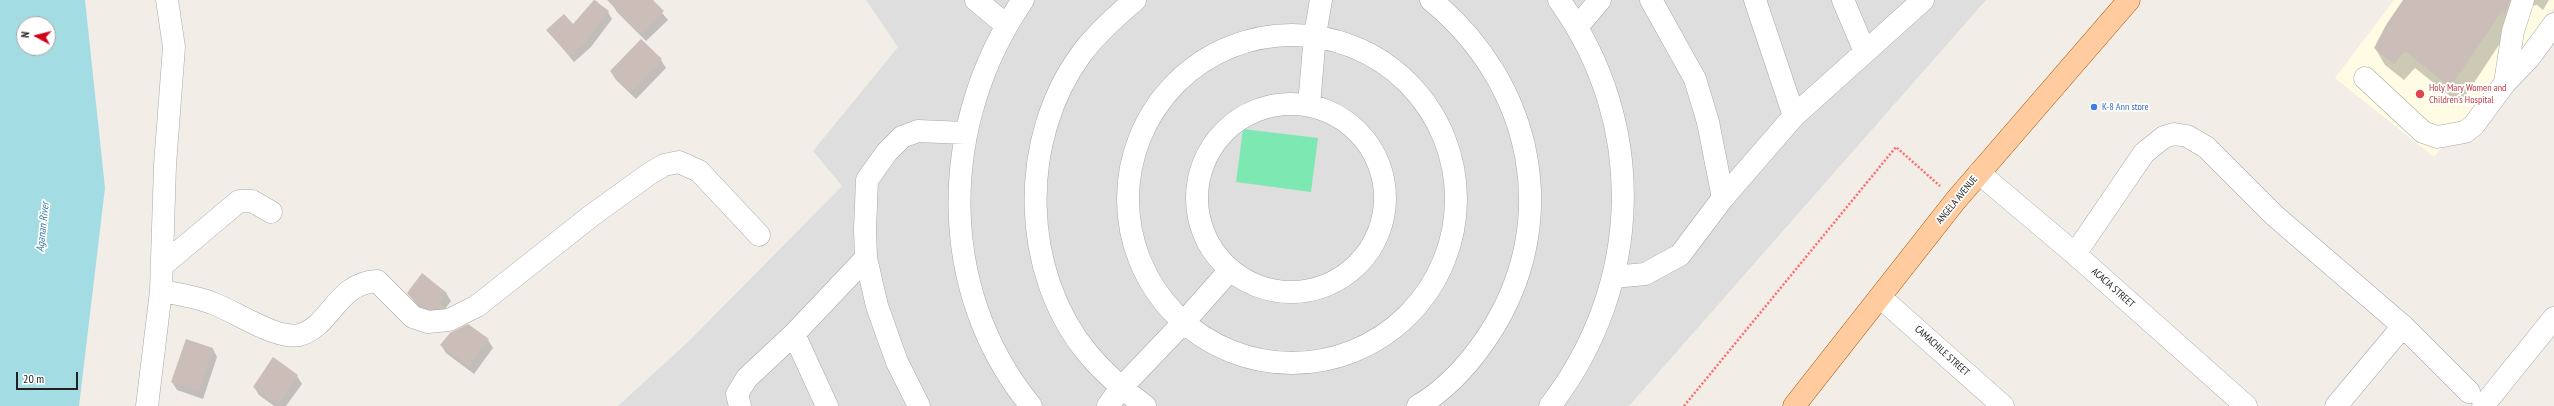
<!DOCTYPE html>
<html>
<head>
<meta charset="utf-8">
<style>
	body { margin:0 }
	#map { position:relative; width:2554px; height:406px; overflow:hidden; background:#f2ede7; font-family:"PT Sans Narrow",sans-serif }
	canvas { display:block }
	.north { position:absolute; left:16px; top:16px; width:40px; height:40px; box-sizing:border-box; background:#fff; border:1px solid #a6a6a6; border-radius:50%; rotate:277deg; font-size:11px; font-weight:700; line-height:16px; text-align:center; color:#212121 }
	.north::after { content:''; display:block; margin:auto; width:14px; height:18px; background:#d20017; clip-path:polygon(50% 0,100% 100%,50% 72%,0 100%) }
	.scale { position:absolute; left:16px; top:372px; width:62px; height:18px; box-sizing:border-box; border:2px solid #212121; border-top:0; padding-left:5px; font-size:12px; line-height:14px; white-space:nowrap; color:#212121; -webkit-text-stroke:3px #fff; paint-order:stroke }
</style>
</head>
<body>
<div id="map">
<canvas width="2554" height="406"></canvas>
<div class="north">N</div>
<div class="scale">20 m</div>
</div>
<script>
const ctx = document.querySelector('canvas').getContext('2d');
ctx.lineJoin = 'round';
function paint(path, color) { ctx.fillStyle = color; ctx.fill(path, 'evenodd'); }
function strokePath(path, color, width, dash) { ctx.strokeStyle = color; ctx.lineWidth = width; ctx.lineCap = dash ? 'butt' : 'round'; ctx.setLineDash(dash || []); ctx.stroke(path); }
function write(font, color, halo, rows, align = 'center') {
  ctx.font = font + ' "PT Sans Narrow",sans-serif'; ctx.lineWidth = 3.5; ctx.setLineDash([]); ctx.textBaseline = 'middle'; ctx.strokeStyle = halo; ctx.fillStyle = color; for (const [text, x, y, turn = 0] of rows) {
    ctx.save(); ctx.translate(x, y); ctx.rotate((+turn || 0) * Math.PI / 180); ctx.textAlign = isNaN(turn) ? turn : align; if (halo) ctx.strokeText(text, 0, 0); ctx.fillText(text, 0, 0); ctx.restore();
  }
}
const residential = new Path2D(`
	M866 0H1986L1629 406H618L688 342 842 186 813 151 898 47Z`);
const education = new Path2D(`
	M2394 0H2554V8L2434 157 2335 78Z`);
const pitch = new Path2D(`
	M1243 129 1318 138 1311 192 1236 182Z`);
const water = new Path2D(`
	M0 0H85L105 188 79 406H0ZM24 24H48V48H24Z`);
const shadow = new Path2D(`
	M595 0 608 12 612 19 591 47 574 62 547 30 573 26Z
	M616 0H651L668 20 646 41 617 12 612 4Z
	M2404 0H2549L2543 10 2537 5 2524 7 2460 104 2415 68 2404 80 2385 65 2375 48Z
	M641 40 661 60 666 68 636 99 616 80 611 72Z
	M446 293 451 301 445 309 425 314 408 294Z
	M186 340 213 349 217 357 203 399 177 390 172 382Z
	M488 340 493 348 474 374 446 353 441 345Z
	M297 376 302 384 286 406H274L259 395 254 387Z`);
const building = new Path2D(`
	M594 0 609 11 587 38 588 40 570 56 546 30 564 14 573 24Z
	M607 0H653L664 11 641 34Z
	M2403 0H2510L2505 14 2502 11 2450 87 2405 51 2394 64 2374 48 2386 25Z
	M641 39 662 59 631 92 610 71Z
	M422 273 447 293 439 303 445 308 429 309 420 306 407 293Z
	M468 324 489 339 469 366 440 345 450 333Z
	M186 339 213 348 199 391 171 382Z
	M273 357 298 375 278 404 253 387Z`);
const path = new Path2D(`
	M1684 406 1896 147 1940 186`);
const minor = new Path2D(`
	M976 0 1006 25
	M1023 0C939 122 935 289 1031 406
	M1135 0C1116 16 1097 33 1082 53 1018 139 1020 273 1089 355 1106 375 1125 391 1145 406
	M1651 0 1695 79 1708 122 1723 198
	M1755 0 1794 116
	M1843 0 1865 52
	M1578 26 1600 0
	M1128 199a164 164 0 1 1 328 0a164 164 0 1 1-328 0Z
	M2365 78 2423 132 2437 137 2465 132 2474 125 2505 83 2529 58 2554 24
	M2505 83 2513 31 2523 0
	M1197 198a94 94 0 1 1 188 0a94 94 0 1 1-188 0Z
	M1309 105 1315 35 1321 0
	M1979 173 2075 254 2246 406
	M2075 254 2144 153 2164 137 2174 134 2187 136 2206 147 2275 216 2403 326 2469 392
	M163 265 239 201H252L271 212
	M1613 277 1645 274 1680 255 1723 198 1794 116 1923 0
	M161 291C178 294 196 297 212 303 235 311 276 340 299 335 331 327 336 283 377 281L413 317 428 322 449 320 477 306 591 216 649 174 664 165 679 162 699 171 759 235
	M1880 297 2003 406
	M794 334 827 406
	M147 406 161 291 165 165 174 47 167 0
	M740 406 737 394 747 378 794 334 866 258
	M919 406 897 362 877 306 866 258 865 229 867 180 887 152 902 137 918 131 965 133
	M1108 406 1121 388 1183 323 1230 270
	M1418 406C1447 389 1470 363 1488 336 1563 223 1534 84 1431 0
	M1550 406C1643 285 1648 124 1559 0
	M2336 406 2403 326
	M2483 406 2554 318`);
const major = new Path2D(`
	M1794 406 1956 200 2129 0`);
const markers = [
	[2420,94,5,"#e0444e"],
	[2094,107,4,"#3f7fe0"]
];
const healthNames = [
	["Holy Mary Women and",2429,88],
	["Children's Hospital",2429,100]
];
const shopNames = [
	["K-8 Ann store",2102,107]
];
const streetNames = [
	["ANGELA AVENUE",1957,200,-51],
	["ACACIA STREET",2113,288,42],
	["CAMACHILE STREET",1942,351,42]
];
const waterNames = [
	["Aganan River",43,227,-84]
];
paint(residential, '#dfdede');
paint(education, '#fffce3');
paint(pitch, '#7ee8b3');
paint(water, '#a3dce3');
paint(shadow, '#0003');
paint(building, '#cbbeb9');
strokePath(minor, '#a8a8a8', 23);
strokePath(major, '#9e5800', 23);
strokePath(path, '#ff6b6c', 2.5, [2, 2]);
strokePath(minor, '#fff', 22);
strokePath(major, '#ffcb9f', 22);
for (const [x, y, r, color] of markers) { const dot = new Path2D(); dot.arc(x, y, r, 0, 2 * Math.PI); ctx.fillStyle = color; ctx.fill(dot); strokePath(dot, '#fff', 1.5); }
write('10px', '#be3a42', '#fff', healthNames, 'left');
write('10px', '#366cbe', '#fff', shopNames, 'left');
write('10px', '#212121', '#fff', streetNames);
write('italic 11px', '#3b7aa2', '#fff', waterNames);
</script>
</body>
</html>
